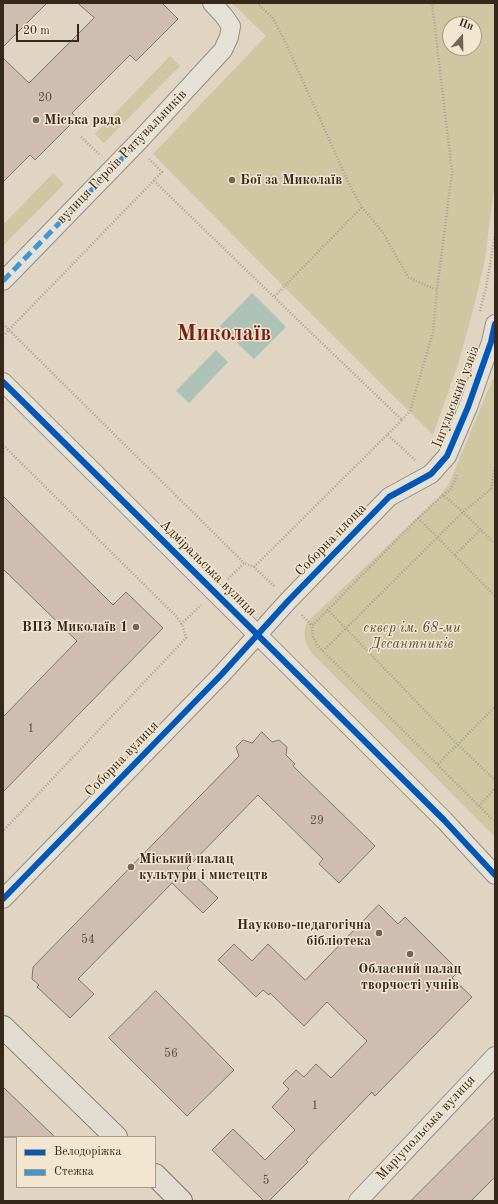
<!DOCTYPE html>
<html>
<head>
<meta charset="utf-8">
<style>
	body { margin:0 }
	#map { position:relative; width:498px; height:1204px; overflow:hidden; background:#dfd5c2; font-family:"Old Standard TT",serif }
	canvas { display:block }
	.frame { position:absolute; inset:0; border:4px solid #36281a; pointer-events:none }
	.legend { position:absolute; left:16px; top:1136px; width:140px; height:52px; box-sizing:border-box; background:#f2e6d0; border:1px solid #a79a87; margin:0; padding:5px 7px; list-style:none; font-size:12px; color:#36281a }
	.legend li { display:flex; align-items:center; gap:8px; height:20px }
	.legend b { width:20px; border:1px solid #a79a87 }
	.north { position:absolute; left:442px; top:16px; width:40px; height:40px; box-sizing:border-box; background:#f2e6d0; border:1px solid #a79a87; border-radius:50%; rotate:20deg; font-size:11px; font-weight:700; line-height:16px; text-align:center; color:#36281a }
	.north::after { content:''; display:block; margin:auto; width:14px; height:18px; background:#716555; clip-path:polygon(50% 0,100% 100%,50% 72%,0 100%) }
	.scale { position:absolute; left:16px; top:24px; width:63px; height:18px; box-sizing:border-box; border:2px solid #36281a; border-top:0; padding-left:5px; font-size:12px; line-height:14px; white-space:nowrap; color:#36281a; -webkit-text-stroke:3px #f2e6d0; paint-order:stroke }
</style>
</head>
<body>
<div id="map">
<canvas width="498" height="1204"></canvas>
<div class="frame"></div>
<ul class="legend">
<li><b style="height:5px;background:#0057b8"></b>Велодоріжка</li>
<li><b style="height:5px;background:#3e96d4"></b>Стежка</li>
</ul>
<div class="north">Пн</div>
<div class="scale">20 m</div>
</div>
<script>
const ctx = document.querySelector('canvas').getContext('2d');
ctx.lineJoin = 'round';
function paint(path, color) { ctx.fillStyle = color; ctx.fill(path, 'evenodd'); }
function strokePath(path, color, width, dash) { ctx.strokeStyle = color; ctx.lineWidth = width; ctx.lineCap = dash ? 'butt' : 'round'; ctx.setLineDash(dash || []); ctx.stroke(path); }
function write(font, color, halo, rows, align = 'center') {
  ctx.font = font + ' "Old Standard TT",serif'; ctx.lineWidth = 3; ctx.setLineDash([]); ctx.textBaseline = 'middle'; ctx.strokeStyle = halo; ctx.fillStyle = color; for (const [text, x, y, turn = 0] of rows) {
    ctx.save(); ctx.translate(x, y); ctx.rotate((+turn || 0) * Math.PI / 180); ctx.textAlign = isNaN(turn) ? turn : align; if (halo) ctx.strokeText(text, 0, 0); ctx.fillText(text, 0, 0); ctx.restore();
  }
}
const green = new Path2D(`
	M232 3H495V180L485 259 474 307 458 364 433 435 291 294 153 154 266 36ZM450 24H474V48H450Z
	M170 56 180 66 104 143 95 134Z
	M53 173 64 184 3 246V225Z
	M495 374V837L311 652C304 641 302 633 308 621L437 499 448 486Z`);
const water = new Path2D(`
	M252 293 286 327 254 359 220 326Z
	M216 350 228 362 189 403 176 391Z`);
const building = new Path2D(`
	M3 3H47L3 47Z
	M78 3H162L178 19 136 61 130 55 72 113 77 118 35 160 30 155 3 182V58L29 83 94 18Z
	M3 496 113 605 126 592 163 628 3 792V717L77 641 3 569Z
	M262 732 272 742 279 740 287 747 286 755 295 764 293 766 375 846 339 883 319 864 323 859 258 795 187 868 218 898 203 913 172 883 78 979 94 994 70 1018 37 987 39 985 32 979 33 967 239 756 236 747 243 740 252 743Z
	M379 905 398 924 405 917 459 971 452 978 472 997 375 1096 372 1092 306 1160 308 1162 269 1201H264L212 1150 233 1129 265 1160 295 1130 272 1107 289 1089 283 1083 296 1070 304 1077 316 1064 331 1078 367 1041 327 1002 304 1026 270 993 269 995 263 990 256 997 218 960 234 944 252 961 268 944 305 980Z
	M156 991 234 1070 187 1116 109 1038Z
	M3 1087 55 1137H3Z
	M495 1117V1177L471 1201H411Z`);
const path = new Path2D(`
	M257 3 272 17 284 39 350 186 362 207 383 233 408 277 437 290
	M81 137 99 154
	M154 181 274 297 362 207
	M480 311 486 288 495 235
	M3 324 244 563
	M3 336 162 172 149 159
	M402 420 410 411 433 332 437 290 452 172 432 3
	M388 435 415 460
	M3 445 177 617 183 627 186 638 3 831
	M491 489 495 467
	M443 495 451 489 457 475
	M418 518 495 596
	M495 544 463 512 443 495 418 518 312 626 313 637 317 645 495 822
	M455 555 481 529
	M254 567 402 420 274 297
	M228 579 244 563 254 567 275 587
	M327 609 458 745 495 780
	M302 615 312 626
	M181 624 201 605
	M323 651 463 512 491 489 495 488
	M438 764 495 707
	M479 806 495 788`);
const street = new Path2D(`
	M3 281 140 140 223 50 229 37 231 26 224 16 212 3
	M3 382 444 820 495 875
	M3 899 222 674 288 601 389 497 431 474 447 456 468 407 491 342 495 324
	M358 1201 495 1056`);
const primary = new Path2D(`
	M3 1027 116 1137
	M155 1175 181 1201`);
const quiet = new Path2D(`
	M3 281 140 140`);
const cycleway = new Path2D(`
	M3 382 444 820 495 875
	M3 899 222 674 288 601 389 497 431 474 447 456 468 407 491 342 495 324`);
const markers = [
	[36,120,4,"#716555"],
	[232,180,4,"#716555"],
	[136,627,4,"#716555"],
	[131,867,4,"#716555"],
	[379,933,4,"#716555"],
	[410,954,4,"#716555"]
];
const numberNames = [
	["20",45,98],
	["1",31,729],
	["29",317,821],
	["54",88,940],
	["56",171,1054],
	["1",315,1106],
	["5",266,1181]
];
const poiNames = [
	["Міська рада",44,120],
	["Бої за Миколаїв",240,180],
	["ВПЗ Миколаїв 1",128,627,"right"],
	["Міський палац",139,859],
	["культури і мистецтв",139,875],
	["Науково-педагогічна",371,925,"right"],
	["бібліотека",371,941,"right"],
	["Обласний палац",410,969,"center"],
	["творчості учнів",410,985,"center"]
];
const streetNames = [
	["вулиця Героїв Рятувальників",122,157,-46],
	["Інгульський узвіз",456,397,-69],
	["Соборна площа",331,540,-46],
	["Адміральська вулиця",208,568,45],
	["Соборна вулиця",122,759,-46],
	["Маріупольська вулиця",426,1128,-47]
];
const parkNames = [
	["сквер ім. 68-ми",412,628],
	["Десантників",412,644]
];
const townNames = [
	["Миколаїв",224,334]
];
paint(green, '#cec7a2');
paint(water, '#adc2b6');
paint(building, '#cfbeaf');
strokePath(building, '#7d766b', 1);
strokePath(street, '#958e81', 20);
strokePath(primary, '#7d766b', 24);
strokePath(path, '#a7a198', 2.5, [1, 2]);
strokePath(street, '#e6e1d7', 18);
strokePath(primary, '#e2dcd0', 22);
strokePath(quiet, '#3e96d4', 5, [10, 5]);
strokePath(cycleway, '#0057b8', 6);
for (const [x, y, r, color] of markers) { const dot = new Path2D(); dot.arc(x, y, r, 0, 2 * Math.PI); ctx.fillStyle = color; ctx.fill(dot); strokePath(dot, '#f2e6d0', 1.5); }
write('12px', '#5c4e3f', null, numberNames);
write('bold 14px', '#36281a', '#f2e6d0', poiNames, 'left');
write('14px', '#36281a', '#f2e6d0', streetNames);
write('italic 14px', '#584d36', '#f2e6d0', parkNames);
write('bold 22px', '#7a1f14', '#f2e6d0', townNames);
</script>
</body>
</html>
